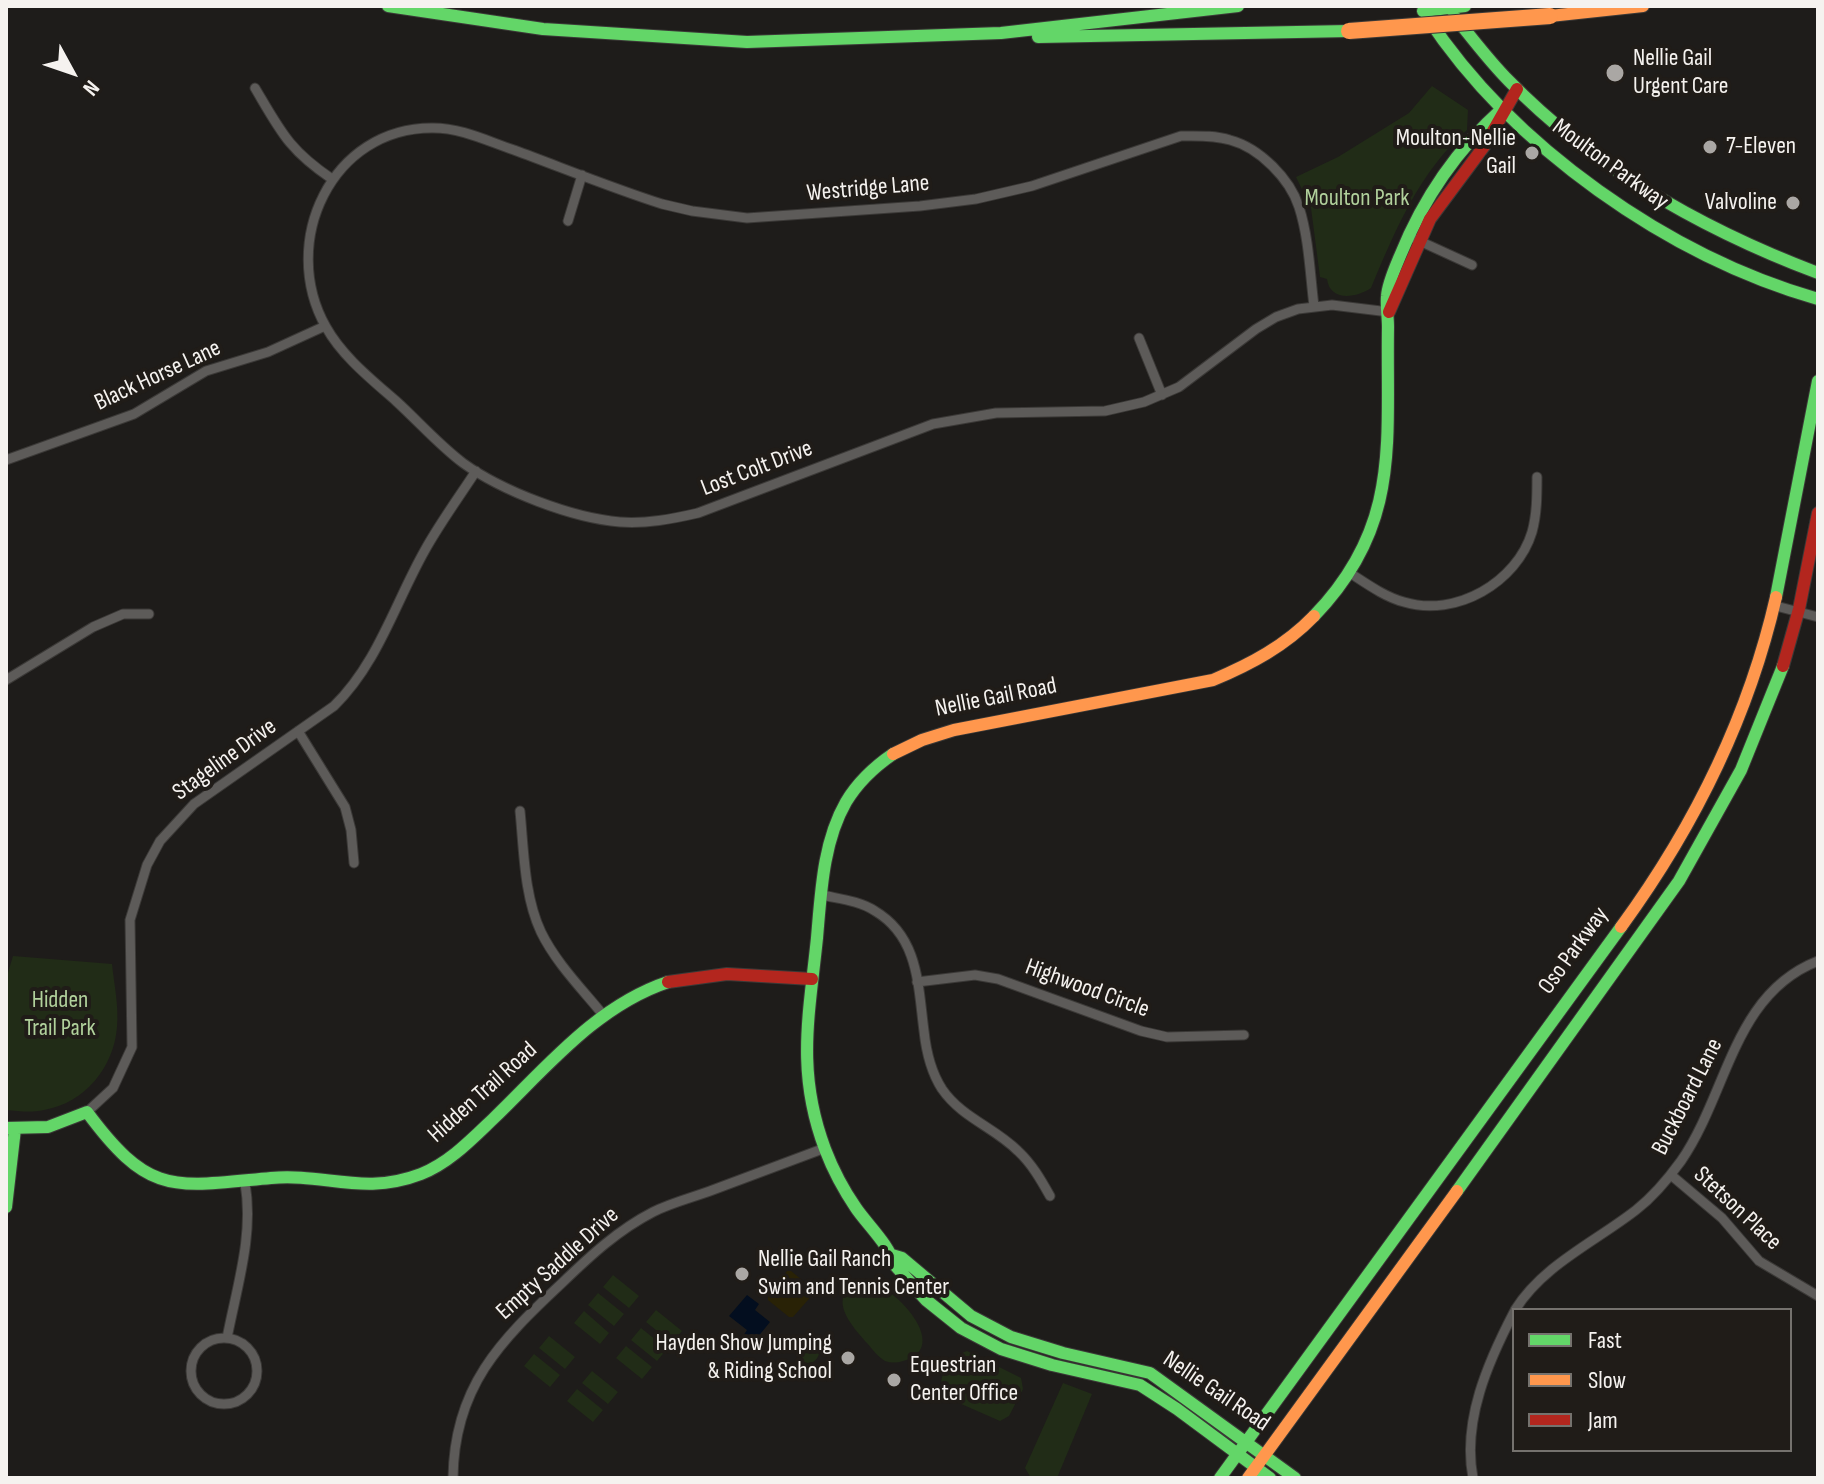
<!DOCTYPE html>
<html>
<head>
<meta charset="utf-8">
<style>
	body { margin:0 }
	#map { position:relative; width:1824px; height:1484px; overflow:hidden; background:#1e1c1a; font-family:"Sofia Sans Condensed",sans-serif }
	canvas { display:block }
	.frame { position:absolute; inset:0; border:8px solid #f5f2ef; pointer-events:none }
	.legend { position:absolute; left:1512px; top:1308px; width:280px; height:144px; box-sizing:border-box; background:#201c18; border:2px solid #75726e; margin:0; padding:10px 14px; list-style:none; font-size:24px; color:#f5f2ef }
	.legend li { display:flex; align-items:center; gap:16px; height:40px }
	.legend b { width:40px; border:2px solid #75726e }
	.north { position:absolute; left:32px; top:32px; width:80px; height:80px; -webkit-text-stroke:6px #201c18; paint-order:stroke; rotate:130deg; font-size:22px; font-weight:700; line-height:32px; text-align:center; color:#f5f2ef }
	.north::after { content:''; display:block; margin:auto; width:28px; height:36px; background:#f5f2ef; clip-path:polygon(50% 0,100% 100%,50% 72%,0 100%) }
</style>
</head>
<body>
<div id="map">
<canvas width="1824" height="1484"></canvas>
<div class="frame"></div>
<ul class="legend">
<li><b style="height:10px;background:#63d668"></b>Fast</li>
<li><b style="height:10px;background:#ff974d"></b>Slow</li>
<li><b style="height:10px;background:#b3261e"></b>Jam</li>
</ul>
<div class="north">N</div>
</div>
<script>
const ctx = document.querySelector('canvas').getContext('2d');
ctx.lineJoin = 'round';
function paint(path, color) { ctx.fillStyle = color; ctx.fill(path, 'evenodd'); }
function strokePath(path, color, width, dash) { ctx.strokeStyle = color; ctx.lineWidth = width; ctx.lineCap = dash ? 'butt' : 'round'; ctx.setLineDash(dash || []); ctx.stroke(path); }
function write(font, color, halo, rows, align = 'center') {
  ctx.font = font + ' "Sofia Sans Condensed",sans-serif'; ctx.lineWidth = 8; ctx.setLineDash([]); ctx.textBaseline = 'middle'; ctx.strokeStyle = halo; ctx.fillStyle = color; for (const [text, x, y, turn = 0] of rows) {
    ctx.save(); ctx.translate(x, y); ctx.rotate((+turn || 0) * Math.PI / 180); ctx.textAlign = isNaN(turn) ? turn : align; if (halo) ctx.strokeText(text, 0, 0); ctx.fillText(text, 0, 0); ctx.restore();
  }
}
const green = new Path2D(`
	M1432 86 1468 110 1467 130C1419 172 1395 231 1371 288 1356 298 1330 302 1327 279L1320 277 1311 208 1296 177 1338 157 1409 113Z
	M13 956 112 964C114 984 119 1006 117 1027 114 1067 85 1103 44 1110 31 1113 18 1111 6 1110V979Z
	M613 1275 639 1296 629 1308 603 1287Z
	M865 1281C893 1283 954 1348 903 1361 897 1363 891 1363 885 1361 878 1357 872 1349 867 1343 850 1324 823 1293 865 1281Z
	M598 1293 624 1314 614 1326 588 1305Z
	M656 1310 682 1331 672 1343 646 1322Z
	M584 1311 609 1333 600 1344 574 1323Z
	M641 1328 667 1349 657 1361 631 1340Z
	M549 1336 575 1357 565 1369 539 1348Z
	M797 1352a11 11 0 1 1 22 0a11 11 0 1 1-22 0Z
	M626 1346 652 1367 642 1379 616 1358Z
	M967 1351 1021 1378 1023 1389 1009 1416 1000 1421 943 1396C936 1377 949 1357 967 1351Z
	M534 1354 560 1375 550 1387 524 1366Z
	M592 1371 618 1392 608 1404 582 1383Z
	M1063 1383 1092 1394 1057 1478H1031L1025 1468Z
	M577 1389 603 1410 593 1422 567 1401Z`);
const sand = new Path2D(`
	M787 1271H791L813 1289 814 1293 793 1317H789L768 1300V1294Z`);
const water = new Path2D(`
	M747 1295 759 1304 755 1310 770 1322 753 1343 743 1336 747 1330 729 1316Z`);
const street = new Path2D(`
	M255 88C281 132 289 150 332 179
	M568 221 582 175
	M1413 238 1472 265
	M1314 306C1310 274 1309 238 1299 207 1290 179 1260 148 1230 140 1214 135 1197 136 1181 136L1032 186 976 199 920 206 747 218 692 211 662 204C612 188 563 168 514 150 487 141 462 128 433 128 332 127 278 242 326 327 342 356 371 379 396 401 418 421 439 445 463 463 502 491 572 518 620 522 646 524 672 519 698 513L933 424 996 413 1105 411 1144 402 1179 387 1256 329 1276 317 1298 309 1332 305 1389 312
	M1139 338 1162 395
	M6 460 134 414 206 371 268 352 325 326
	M1350 573C1367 584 1385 597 1404 602 1456 618 1517 582 1532 532 1537 514 1537 495 1537 477
	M1776 606 1818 617
	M6 680 93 627 123 614H149
	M298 731 345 807 351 830 354 863
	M520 811C524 851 524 896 541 932 556 963 583 990 604 1016
	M822 895C840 899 860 901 875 911 919 937 918 986 924 1031 926 1050 931 1072 942 1089 962 1118 994 1127 1018 1151 1032 1164 1041 1180 1050 1196
	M917 982 975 975 998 979 1141 1031 1167 1037 1244 1035
	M87 1112 113 1088 132 1047 130 920 147 865 160 841 194 804 334 706C378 663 395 603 425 550 440 523 459 497 476 471
	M1671 1175 1722 1218 1759 1261 1818 1296
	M1515 1310C1543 1265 1595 1242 1636 1210 1654 1196 1668 1179 1681 1161 1728 1093 1733 994 1818 961
	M191 1371a33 33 0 1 1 66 0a33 33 0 1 1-66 0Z
	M227 1338C237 1286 254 1235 245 1183
	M453 1478C454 1387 500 1341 562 1283 590 1256 618 1230 653 1212 671 1203 691 1198 710 1191 748 1177 787 1162 825 1148
	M1473 1478C1462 1421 1488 1362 1514 1312`);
const fast = new Path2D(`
	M388 6 543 29 747 42 1001 33 1238 6
	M1423 11 1465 6
	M1454 16C1472 38 1489 61 1509 81 1595 169 1704 230 1818 273
	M1427 17C1513 147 1668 256 1818 299
	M1038 37 1349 31
	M1776 597 1818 381
	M1314 616C1402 525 1386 442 1388 327 1388 317 1386 306 1387 296 1388 283 1395 268 1400 256 1423 199 1457 149 1503 108
	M893 754C874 767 858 782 846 802 823 842 821 892 817 938 809 1016 796 1072 825 1149 833 1170 843 1189 856 1208 866 1223 891 1247 893 1263L926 1300 961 1328 1001 1349 1052 1365 1140 1385 1177 1409 1270 1478
	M6 1128 48 1127 87 1112C150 1197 173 1187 271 1178 325 1173 364 1196 421 1174 449 1163 471 1140 493 1119 546 1068 596 1006 668 982
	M1457 1191 1679 881 1741 770 1783 666
	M6 1207 15 1129
	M892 1255 902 1258 971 1316 1011 1337 1063 1353 1150 1373 1295 1478
	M1220 1478 1621 927`);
const slow = new Path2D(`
	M1550 16 1643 6
	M893 754 922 740 954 730 1213 680C1251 664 1285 646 1314 616
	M1621 927C1694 827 1748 719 1776 597
	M1248 1478 1457 1191`);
const jam = new Path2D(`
	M1389 312 1430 219 1485 145 1517 89
	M1783 666 1799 609 1818 513
	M668 982 727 974 812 979`);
const slowBridge = new Path2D(`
	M1349 31 1550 16`);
const markers = [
	[1615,73,10,"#aaa7a4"],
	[1710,147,8,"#aaa7a4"],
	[1532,153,8,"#aaa7a4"],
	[1793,203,8,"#aaa7a4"],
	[742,1274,8,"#aaa7a4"],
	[848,1358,8,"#aaa7a4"],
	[894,1380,8,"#aaa7a4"]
];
const poiNames = [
	["Nellie Gail",1633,59],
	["Urgent Care",1633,87],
	["Moulton-Nellie",1516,139,"right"],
	["Gail",1516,167,"right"],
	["7-Eleven",1726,147],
	["Valvoline",1777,203,"right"],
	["Nellie Gail Ranch",758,1260],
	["Swim and Tennis Center",758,1288],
	["Hayden Show Jumping",832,1344,"right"],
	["& Riding School",832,1372,"right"],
	["Equestrian",910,1366],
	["Center Office",910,1394]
];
const streetNames = [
	["Moulton Parkway",1610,165,36],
	["Westridge Lane",868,189,-5],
	["Black Horse Lane",158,376,-25],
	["Lost Colt Drive",757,469,-21],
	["Nellie Gail Road",996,698,-11],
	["Stageline Drive",225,760,-36],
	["Oso Parkway",1574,951,-54],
	["Highwood Circle",1087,989,20],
	["Hidden Trail Road",483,1093,-42],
	["Buckboard Lane",1688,1097,-63],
	["Stetson Place",1737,1209,43],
	["Empty Saddle Drive",558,1264,-42],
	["Nellie Gail Road",1216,1392,34]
];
const parkNames = [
	["Moulton Park",1357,199],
	["Hidden",60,1001],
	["Trail Park",60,1029]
];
paint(green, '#212c17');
paint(sand, '#292206');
paint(water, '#030e1f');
strokePath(street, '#3b3937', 11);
strokePath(fast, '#3b3937', 14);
strokePath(slow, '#3b3937', 14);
strokePath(jam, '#3b3937', 14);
strokePath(street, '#5d5b59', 9);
strokePath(fast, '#63d668', 12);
strokePath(slow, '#ff974d', 12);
strokePath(jam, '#b3261e', 12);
strokePath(slowBridge, '#3b3937', 18, []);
strokePath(slowBridge, '#ff974d', 16);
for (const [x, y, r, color] of markers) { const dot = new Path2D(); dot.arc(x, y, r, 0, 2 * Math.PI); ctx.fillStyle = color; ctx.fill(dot); strokePath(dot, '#201c18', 3); }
write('24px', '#f5f2ef', '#201c18', poiNames, 'left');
write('24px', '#f5f2ef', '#201c18', streetNames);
write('24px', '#b1d19c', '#201c18', parkNames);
</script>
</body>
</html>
